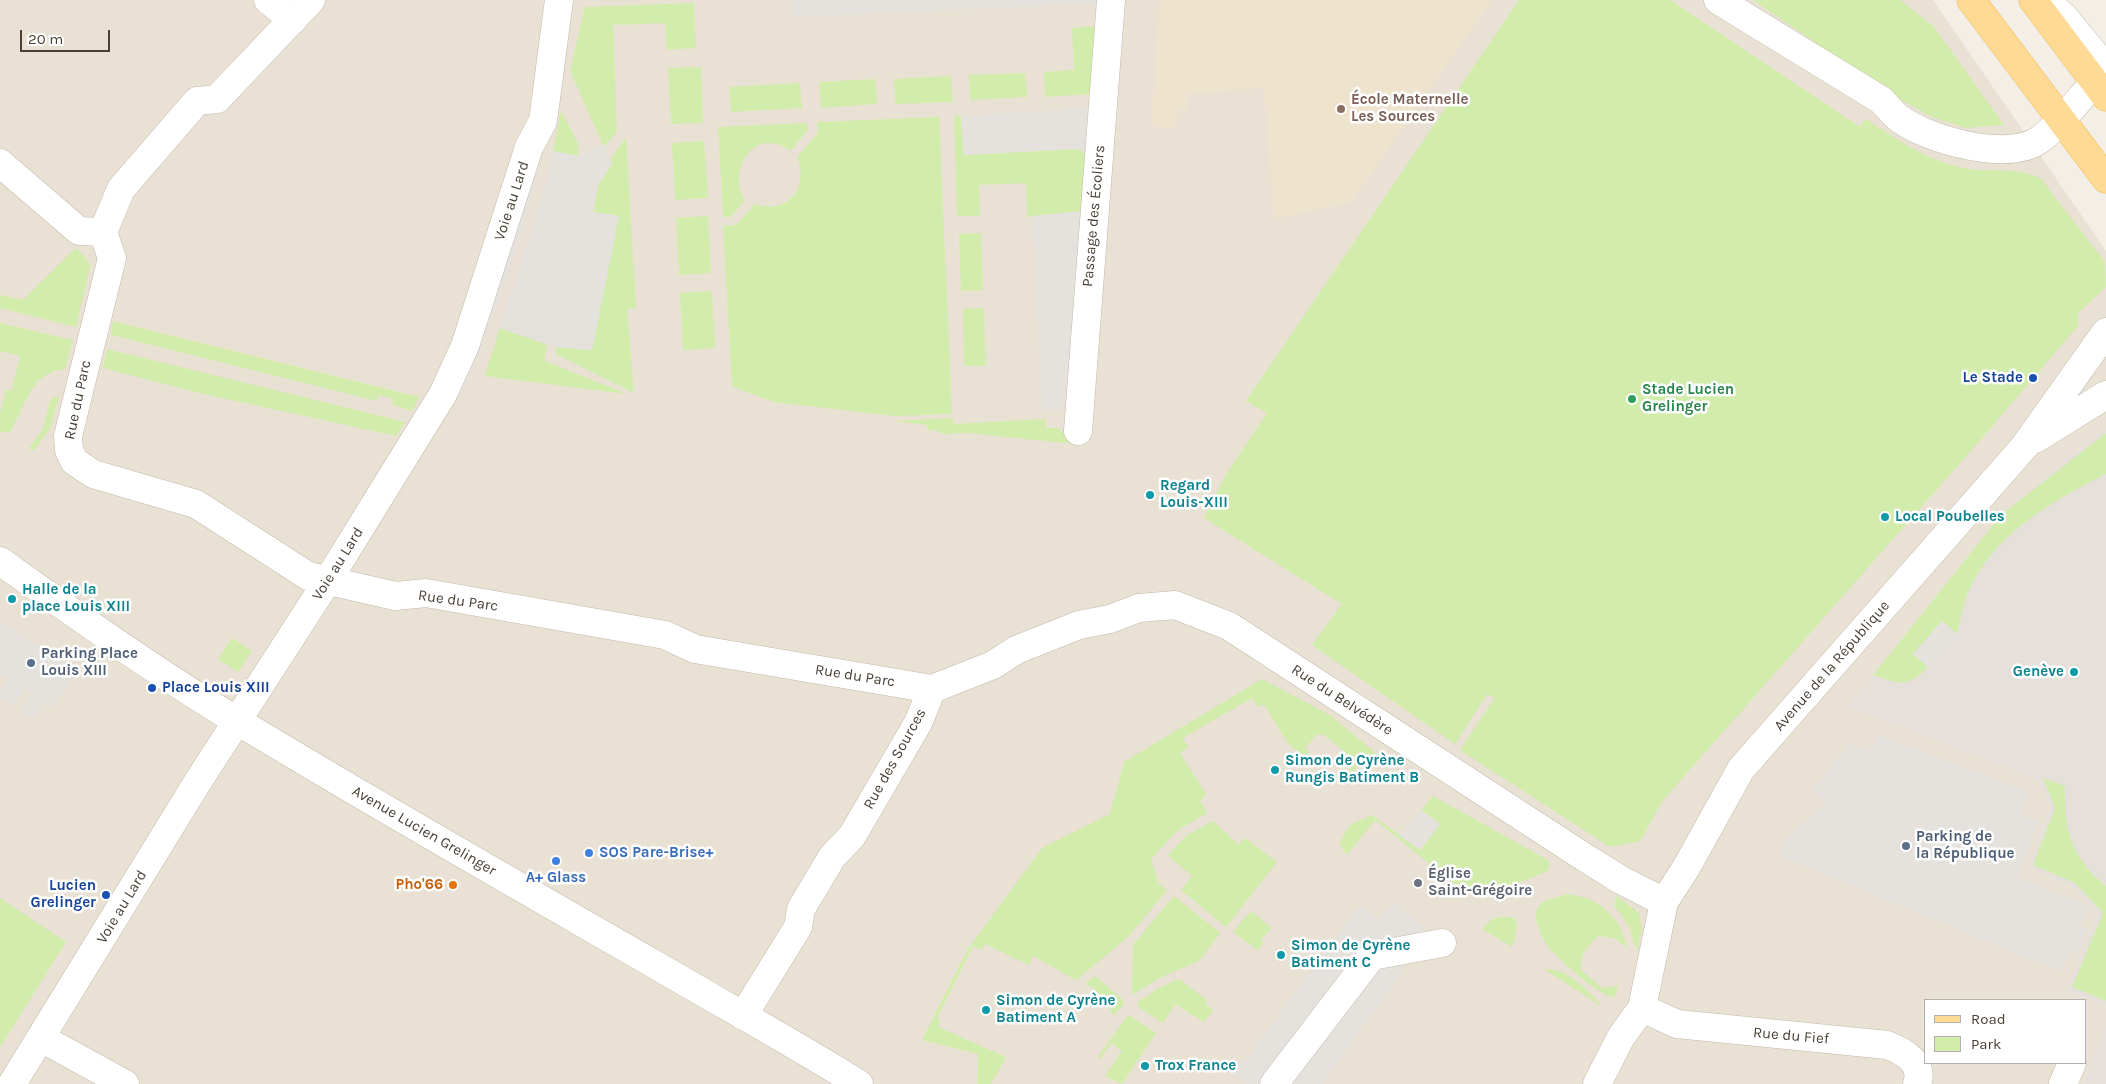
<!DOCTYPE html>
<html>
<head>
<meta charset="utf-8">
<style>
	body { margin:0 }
	#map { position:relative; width:2106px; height:1084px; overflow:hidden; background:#f4efe6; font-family:Karla,sans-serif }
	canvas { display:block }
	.legend { position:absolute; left:1924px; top:999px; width:162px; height:65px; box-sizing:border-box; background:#fff; border:1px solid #b5b2ae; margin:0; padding:6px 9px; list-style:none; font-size:15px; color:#473f34 }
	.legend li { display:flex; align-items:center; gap:10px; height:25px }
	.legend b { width:25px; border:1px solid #b5b2ae }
	.scale { position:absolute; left:20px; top:30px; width:90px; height:22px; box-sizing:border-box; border:2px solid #473f34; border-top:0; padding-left:6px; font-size:15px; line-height:18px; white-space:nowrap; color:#473f34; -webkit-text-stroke:4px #fff; paint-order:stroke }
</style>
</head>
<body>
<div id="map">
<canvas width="2106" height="1084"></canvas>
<ul class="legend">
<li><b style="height:6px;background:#ffda94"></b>Road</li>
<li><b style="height:14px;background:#d2ecab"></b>Park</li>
</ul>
<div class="scale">20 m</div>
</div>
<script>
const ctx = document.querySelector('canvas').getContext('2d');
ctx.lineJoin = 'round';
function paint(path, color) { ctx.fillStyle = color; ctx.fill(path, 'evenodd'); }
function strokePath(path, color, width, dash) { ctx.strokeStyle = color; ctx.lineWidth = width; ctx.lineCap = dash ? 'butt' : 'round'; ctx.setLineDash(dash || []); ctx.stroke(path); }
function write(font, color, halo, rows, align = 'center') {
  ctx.font = font + ' Karla,sans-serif'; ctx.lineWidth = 5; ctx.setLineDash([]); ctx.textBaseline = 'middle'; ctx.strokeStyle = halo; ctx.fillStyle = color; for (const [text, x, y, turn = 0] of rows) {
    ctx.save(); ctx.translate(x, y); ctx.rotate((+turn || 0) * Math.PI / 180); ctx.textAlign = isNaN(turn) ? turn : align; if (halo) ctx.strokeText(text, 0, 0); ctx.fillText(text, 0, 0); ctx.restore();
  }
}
const residential = new Path2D(`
	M0 0H1933L2106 251V430L2078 450 2001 515 1848 706 2037 779 2051 807 2029 867 2074 888 2098 914 2067 990 2106 1007V1027L2083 1084H0ZM1925 1000H2085V1063H1925Z`);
const industrial = new Path2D(`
	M2106 430V1007L2067 990 2098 914 2074 888 2029 867 2051 807 2037 779 1848 706 2001 515 2078 450Z
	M2106 1027V1084H2083Z`);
const education = new Path2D(`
	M1160 0H1492L1351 202 1274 219 1264 88 1187 94 1188 109 1177 110 1176 129 1151 126Z`);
const green = new Path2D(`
	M1519 0H1670L1860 127 1866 119C1899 141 1929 162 1969 169 1993 172 2021 167 2041 179L2105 262 2106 287 2078 313V326L1976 445 1663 800 1640 841 1610 847 1460 750 1495 698 1487 694 1455 744 1312 645 1342 604 1204 518 1225 476 1267 413 1246 401Z
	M1753 0H1900L1934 27 2004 125 1966 128 1932 117 1891 94Z
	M694 3 696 48 667 50 665 23 620 25 613 23 617 131 604 147 570 71 585 7Z
	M1100 26 1093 94 1045 97 1044 72 1074 70 1072 28Z
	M701 67 703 123 671 124 668 68Z
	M1025 73 1027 97 970 100 969 75Z
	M951 76 953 102 895 104 894 79Z
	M875 79 877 104 821 108 819 82Z
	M800 83 802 108 731 112 729 87Z
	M561 111 578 143V156L553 151Z
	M954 116H961L964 155 1079 149 1083 153H1088L1083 211 1027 217 1026 183 979 185 980 216H957Z
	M939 117 952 414 895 416 773 402 732 386 723 226 736 225 755 204C787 216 810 187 797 157L818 133 817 122Z
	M807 123 808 130 790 151C756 125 725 169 745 201L730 217H723L718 127Z
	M626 138 636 308 627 309 634 393 556 354 557 347 592 350 619 216 593 212 598 185 612 164 611 158Z
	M704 141 708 198 675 200 672 143Z
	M708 216 711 273 679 275 676 218Z
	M981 233 983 290 961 291 959 234Z
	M76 248 87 259 90 265 76 327 0 308V295L23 300Z
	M712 291 715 348 683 350 680 293Z
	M984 308 986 366H964L963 309Z
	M113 321 419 397 412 411 392 405 393 398 378 395 377 401 111 335Z
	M0 323 73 340 65 369C28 373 26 408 9 433L0 431V414L6 390H12L20 356 0 351Z
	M500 328 546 344 545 361 627 394 485 376Z
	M107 349 405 422 396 436 199 393 103 368Z
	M59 395 50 429 33 451 29 448 43 429 50 400Z
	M953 418 954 424 1045 419 1046 428H1060V431L1087 434 1085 445 968 433 942 434 938 431 928 430 927 425 894 421Z
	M2106 433V474C2051 501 1986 539 1965 601 1961 612 1960 623 1957 634L1942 621 1913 654 1928 667C1906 689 1900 684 1873 675L2001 515Z
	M232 638 252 651 238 672 218 659Z
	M1262 679 1330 715 1385 761 1372 769 1364 757 1346 781 1342 779 1356 761 1323 734 1321 736 1318 733 1305 748 1309 752 1305 756 1288 744 1264 704 1258 707 1252 698 1183 738 1188 747 1180 753 1206 794 1200 801 1207 813 1178 830 1151 859 1158 883 1167 890 1127 938 1076 980 1033 956 1029 965 985 944 982 950 973 946 937 1018 940 1020 938 1027 1006 1057 991 1084H977L978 1054 922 1040 968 949 1042 848 1110 814 1124 762Z
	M2043 778 2065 786C2063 829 2072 859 2106 886V1001L2072 987 2103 913 2075 883 2033 865 2055 808Z
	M1433 796 1548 860 1550 866 1546 872 1497 891 1466 893 1375 820 1347 855 1339 843 1350 825 1372 815 1420 850 1440 824 1421 810Z
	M1213 821 1239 845 1245 838 1277 862 1226 927 1181 890 1192 876 1168 855 1186 836Z
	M1567 894C1597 896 1622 918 1627 948L1615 938 1598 936C1588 945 1579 956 1581 970L1602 988 1617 986 1619 979 1616 996C1604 1002 1555 956 1547 945 1542 937 1534 920 1536 912 1537 909 1540 904 1542 902Z
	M1174 896 1220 933 1200 960 1160 978 1132 995 1133 945Z
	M1617 896 1639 913 1642 928 1638 949 1634 945 1630 928 1614 905Z
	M0 898 66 942 0 1047Z
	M1251 911 1271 928 1261 940 1263 943 1258 950 1233 932Z
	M1500 917H1511L1515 919 1517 926 1512 947 1482 929 1491 920Z
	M1544 969C1567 968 1582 986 1598 1001L1601 1006Z
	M1095 976 1122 999 1124 1004 1114 1015 1094 988 1085 984Z
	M1179 979 1207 1000 1205 1004 1213 1010 1204 1022 1175 1004 1163 1023 1138 1007V1002L1159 988Z
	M1128 1015 1156 1033 1122 1084 1105 1076 1122 1051 1111 1043 1100 1059 1097 1058Z`);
const parking = new Path2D(`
	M793 0H1098L1099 3 794 17Z
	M1093 108 1088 148 964 155 961 116Z
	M603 144 612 164 598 185 593 212 619 216 592 350 557 347 500 328 541 203 553 151 578 156Z
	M531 163 539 166 522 232 483 345 460 394 452 390Z
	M1083 211 1064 409 1042 410 1033 216Z
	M0 621 77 672 53 707 45 702 32 719 20 711 32 693 25 688 12 706 0 698V690L9 677 1 673 0 674Z
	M1942 621 1957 634 1928 667 1913 654Z
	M1877 735 2029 792 2020 815 2039 822 2017 877 2089 906 2080 927 2088 930 2078 954 2069 951 2061 972 1779 855 1786 837 1827 804 1811 790 1850 744 1869 751Z
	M1421 810 1440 824 1420 850 1400 836Z
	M1392 902 1426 928 1411 948 1400 975 1322 1084H1247L1226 1070 1235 1058 1243 1063 1360 905 1378 919Z`);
const minor = new Path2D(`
	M268 0 293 20
	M311 0 217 99 197 101 121 189 103 232 112 258 68 436 69 450 74 461 93 474 196 504 308 576 395 596 426 593 665 635 695 649 932 689
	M1718 0 1881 100C1887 106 1893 114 1900 119 1929 140 2007 162 2039 140 2059 126 2078 100 2095 82
	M2045 0 2064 17 2106 68
	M0 163 79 231 103 232
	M1078 431 1111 0
	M2035 439 2106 395
	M0 561C79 617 157 673 239 722 376 805 515 884 654 964 722 1004 792 1042 859 1084
	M1642 1008 1677 1024 1887 1045C1903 1051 1925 1063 1917 1084
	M743 1016 798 927 801 909 832 857 852 836 918 723 932 689 993 665 1016 650 1079 625 1110 619 1139 608 1175 605 1229 626 1584 857 1621 880 1664 902
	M41 1038 125 1084
	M12 1084 197 783 328 580 443 394 465 346 529 147 543 121 559 0
	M1274 1084 1372 956 1442 943
	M1597 1084 1621 1037 1642 1008 1664 902 1686 868 1741 769 2024 447 2106 332
	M2063 1084 2072 1063`);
const major = new Path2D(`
	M1971 0 2106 179
	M2033 0 2106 97`);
const markers = [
	[1341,109,5,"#8d6e63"],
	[2033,378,5,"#1a4fb4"],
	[1632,399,5,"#2e9e5b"],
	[1150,495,5,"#0f9aa8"],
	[1885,517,5,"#0f9aa8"],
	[12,599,5,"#0f9aa8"],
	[31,663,5,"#5c6f8a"],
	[2074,672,5,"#0f9aa8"],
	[152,688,5,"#1a4fb4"],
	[1275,770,5,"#0f9aa8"],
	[1906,846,5,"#5c6f8a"],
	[589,853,5,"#3f7fe0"],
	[556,861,5,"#3f7fe0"],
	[1418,883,5,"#6b7280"],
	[453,885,5,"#e8710a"],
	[106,895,5,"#1a4fb4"],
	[1281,955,5,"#0f9aa8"],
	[986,1010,5,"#0f9aa8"],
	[1145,1066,5,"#0f9aa8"]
];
const educationNames = [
	["École Maternelle",1351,100],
	["Les Sources",1351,117]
];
const streetNames = [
	["Voie au Lard",512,201,-72],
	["Passage des Écoliers",1094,216,-85],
	["Rue du Parc",78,400,-78],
	["Voie au Lard",338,564,-58],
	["Rue du Parc",458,601,8],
	["Avenue de la République",1832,666,-49],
	["Rue du Parc",855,676,9],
	["Rue du Belvédère",1342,700,33],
	["Rue des Sources",895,759,-61],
	["Avenue Lucien Grelinger",424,831,30],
	["Voie au Lard",122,907,-59],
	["Rue du Fief",1791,1036,5]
];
const transitNames = [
	["Le Stade",2023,378],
	["Place Louis XIII",162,688,"left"],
	["Lucien",96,886],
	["Grelinger",96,903]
];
const leisureNames = [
	["Stade Lucien",1642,390],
	["Grelinger",1642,407]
];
const cultureNames = [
	["Regard",1160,486],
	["Louis-XIII",1160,503],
	["Local Poubelles",1895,517],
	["Halle de la",22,590],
	["place Louis XIII",22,607],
	["Genève",2064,672,"right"],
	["Simon de Cyrène",1285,761],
	["Rungis Batiment B",1285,778],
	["Simon de Cyrène",1291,946],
	["Batiment C",1291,963],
	["Simon de Cyrène",996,1001],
	["Batiment A",996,1018],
	["Trox France",1155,1066]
];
const serviceNames = [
	["Parking Place",41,654],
	["Louis XIII",41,671],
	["Parking de",1916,837],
	["la République",1916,854]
];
const shopNames = [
	["SOS Pare-Brise+",599,853],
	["A+ Glass",556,878,"center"]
];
const worshipNames = [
	["Église",1428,874],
	["Saint-Grégoire",1428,891]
];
const foodNames = [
	["Pho'66",443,885]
];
paint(residential, '#e9e1d3');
paint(industrial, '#e6e0db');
paint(education, '#eee4ce');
paint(green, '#d2ecab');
paint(parking, '#e5e2de');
strokePath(minor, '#c3b9ab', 29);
strokePath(major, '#edb95b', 29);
strokePath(minor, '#fff', 28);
strokePath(major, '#ffda94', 28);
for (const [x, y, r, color] of markers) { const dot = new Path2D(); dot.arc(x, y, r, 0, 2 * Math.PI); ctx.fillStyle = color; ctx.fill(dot); strokePath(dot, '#fff', 2); }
write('bold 15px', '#785e54', '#fff', educationNames, 'left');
write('15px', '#473f34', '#fff', streetNames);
write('bold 15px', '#164399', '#fff', transitNames, 'right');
write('bold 15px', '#27864d', '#fff', leisureNames, 'left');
write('bold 15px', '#0d838f', '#fff', cultureNames, 'left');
write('bold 15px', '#4e5e75', '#fff', serviceNames, 'left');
write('bold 15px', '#366cbe', '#fff', shopNames, 'left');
write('bold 15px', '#5b616d', '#fff', worshipNames, 'left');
write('bold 15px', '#c56008', '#fff', foodNames, 'right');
</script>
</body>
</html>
